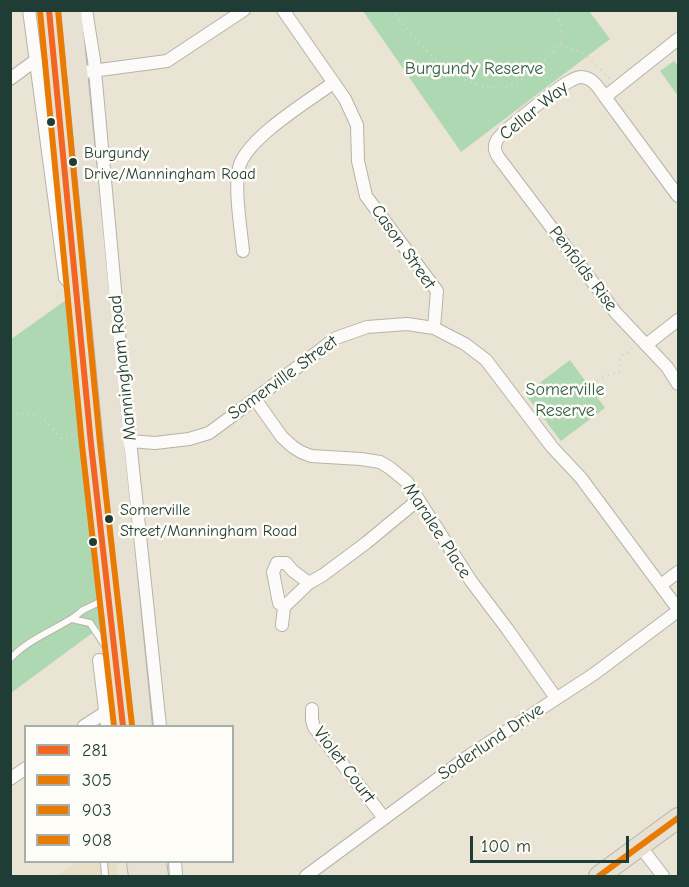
<!DOCTYPE html>
<html>
<head>
<meta charset="utf-8">
<style>
	body { margin:0 }
	#map { position:relative; width:689px; height:887px; overflow:hidden; background:#eae4d5; font-family:"Comic Neue",sans-serif }
	canvas { display:block }
	.frame { position:absolute; inset:0; border:12px solid #1f3d34; pointer-events:none }
	.legend { position:absolute; left:24px; top:725px; width:210px; height:138px; box-sizing:border-box; background:#fdfcf7; border:2px solid #a4b0a9; margin:0; padding:8px 10px; list-style:none; font-size:18px; color:#1f3d34 }
	.legend li { display:flex; align-items:center; gap:12px; height:30px }
	.legend b { width:30px; border:2px solid #a4b0a9 }
	.scale { position:absolute; left:470px; top:836px; width:159px; height:27px; box-sizing:border-box; border:3px solid #1f3d34; border-top:0; padding-left:8px; font-size:18px; line-height:21px; white-space:nowrap; color:#1f3d34; -webkit-text-stroke:4px #fdfcf7; paint-order:stroke }
</style>
</head>
<body>
<div id="map">
<canvas width="689" height="887"></canvas>
<div class="frame"></div>
<ul class="legend">
<li><b style="height:8px;background:#f26522"></b>281</li>
<li><b style="height:8px;background:#e97b05"></b>305</li>
<li><b style="height:8px;background:#e97b05"></b>903</li>
<li><b style="height:8px;background:#e97b05"></b>908</li>
</ul>
<div class="scale">100 m</div>
</div>
<script>
const ctx = document.querySelector('canvas').getContext('2d');
ctx.lineJoin = 'round';
function paint(path, color) { ctx.fillStyle = color; ctx.fill(path, 'evenodd'); }
function strokePath(path, color, width, dash) { ctx.strokeStyle = color; ctx.lineWidth = width; ctx.lineCap = dash ? 'butt' : 'round'; ctx.setLineDash(dash || []); ctx.stroke(path); }
function write(font, color, halo, rows, align = 'center') {
  ctx.font = font + ' "Comic Neue",sans-serif'; ctx.lineWidth = 5; ctx.setLineDash([]); ctx.textBaseline = 'middle'; ctx.strokeStyle = halo; ctx.fillStyle = color; for (const [text, x, y, turn = 0] of rows) {
    ctx.save(); ctx.translate(x, y); ctx.rotate((+turn || 0) * Math.PI / 180); ctx.textAlign = isNaN(turn) ? turn : align; if (halo) ctx.strokeText(text, 0, 0); ctx.fillText(text, 0, 0); ctx.restore();
  }
}
const built = new Path2D(`
	M77 862H116L118 876H57Z`);
const green = new Path2D(`
	M363 11H589L610 39 461 152Z
	M674 61 678 66V96L660 71Z
	M66 300H77L111 624 95 631 11 693 10 340Z
	M570 360 605 408 561 441 525 394Z`);
const path = new Path2D(`
	M391 10C408 28 423 50 442 65 458 80 494 95 515 84 519 82 523 78 526 75 540 64 553 54 563 40L561 24 555 10
	M560 45 576 50 585 54 611 80
	M10 411C19 416 31 412 40 417 49 422 54 433 62 439L75 435
	M546 421C555 417 566 422 574 417 583 411 582 400 587 392 591 386 599 379 605 376 610 374 614 375 619 372L620 356 629 352 634 346`);
const service = new Path2D(`
	M72 619 90 623 108 650
	M10 659C28 640 50 632 71 619 76 616 79 613 83 610 91 606 98 604 104 598
	M104 862 105 876`);
const minor = new Path2D(`
	M29 10 65 278 76 290
	M86 10 94 60 121 355 160 726
	M283 10 345 99 357 125 358 161 366 196 437 291 434 328
	M54 68 77 73 167 61 244 10
	M10 79 36 60
	M605 97 678 39
	M678 196 605 97C599 89 593 77 581 77 579 77 574 79 572 80 561 85 501 132 497 140 493 147 495 152 499 158L616 313 667 367 678 384
	M243 251C241 229 233 184 240 164 252 135 307 102 333 83
	M646 345 678 320
	M255 399 282 437 293 447 301 452 311 456 361 459 380 462 390 468 407 482 471 581 508 630 556 698
	M114 442 131 441 155 443 189 439 209 433 255 399 336 338 367 327 407 324 434 328 465 344 486 360 552 447 581 478 678 609
	M661 585 678 572
	M284 607 279 603 273 572 277 563H286L293 571 309 583
	M282 625 284 607 309 583 323 575 366 543 418 500
	M99 660 107 726
	M312 709V720L314 727 384 818
	M84 726 106 712 112 710
	M10 779 26 768
	M640 846 663 876
	M175 862 176 876
	M306 876 470 755 594 674 678 611`);
const primary = new Path2D(`
	M49 10 91 444 123 726
	M71 10 142 726
	M137 862 139 876
	M156 862 158 876
	M599 876 678 818`);
const bus1 = new Path2D(`
	M49 10 91 444 123 726`);
const bus2 = new Path2D(`
	M40 11 82 445 114 726`);
const bus3 = new Path2D(`
	M58 10 100 443 132 725`);
const bus4 = new Path2D(`
	M599 876 678 818`);
const markers = [
	[51,122,5,"#1f3d34"],
	[73,162,5,"#1f3d34"],
	[109,519,5,"#1f3d34"],
	[93,542,5,"#1f3d34"]
];
const busNames = [
	["Burgundy",84,153],
	["Drive/Manningham Road",84,174],
	["Somerville",120,510],
	["Street/Manningham Road",120,531]
];
const parkNames = [
	["Burgundy Reserve",474,69],
	["Somerville",565,390],
	["Reserve",565,411]
];
const streetNames = [
	["Cellar Way",534,111,-39],
	["Cason Street",403,247,55],
	["Penfolds Rise",583,269,53],
	["Manningham Road",123,368,-96],
	["Somerville Street",283,378,-36],
	["Maralee Place",437,531,57],
	["Soderlund Drive",491,742,-34],
	["Violet Court",344,765,53]
];
paint(built, '#e6dfc6');
paint(green, '#add8b1');
strokePath(service, '#b5b4aa', 8);
strokePath(minor, '#b5b4aa', 14);
strokePath(primary, '#b5b4aa', 22);
strokePath(path, '#d3d4cf', 2, [1.5, 4.5]);
strokePath(service, '#fcfbf9', 6);
strokePath(minor, '#fcfbf9', 12);
strokePath(primary, '#e7e1d4', 20);
strokePath(bus1, '#f26522', 6);
strokePath(bus2, '#e97b05', 6);
strokePath(bus3, '#e97b05', 6);
strokePath(bus4, '#e97b05', 6);
for (const [x, y, r, color] of markers) { const dot = new Path2D(); dot.arc(x, y, r, 0, 2 * Math.PI); ctx.fillStyle = color; ctx.fill(dot); strokePath(dot, '#fdfcf7', 2); }
write('16px', '#1f3d34', '#fdfcf7', busNames, 'left');
write('18px', '#36624c', '#fdfcf7', parkNames);
write('18px', '#1f3d34', '#fdfcf7', streetNames);
</script>
</body>
</html>
